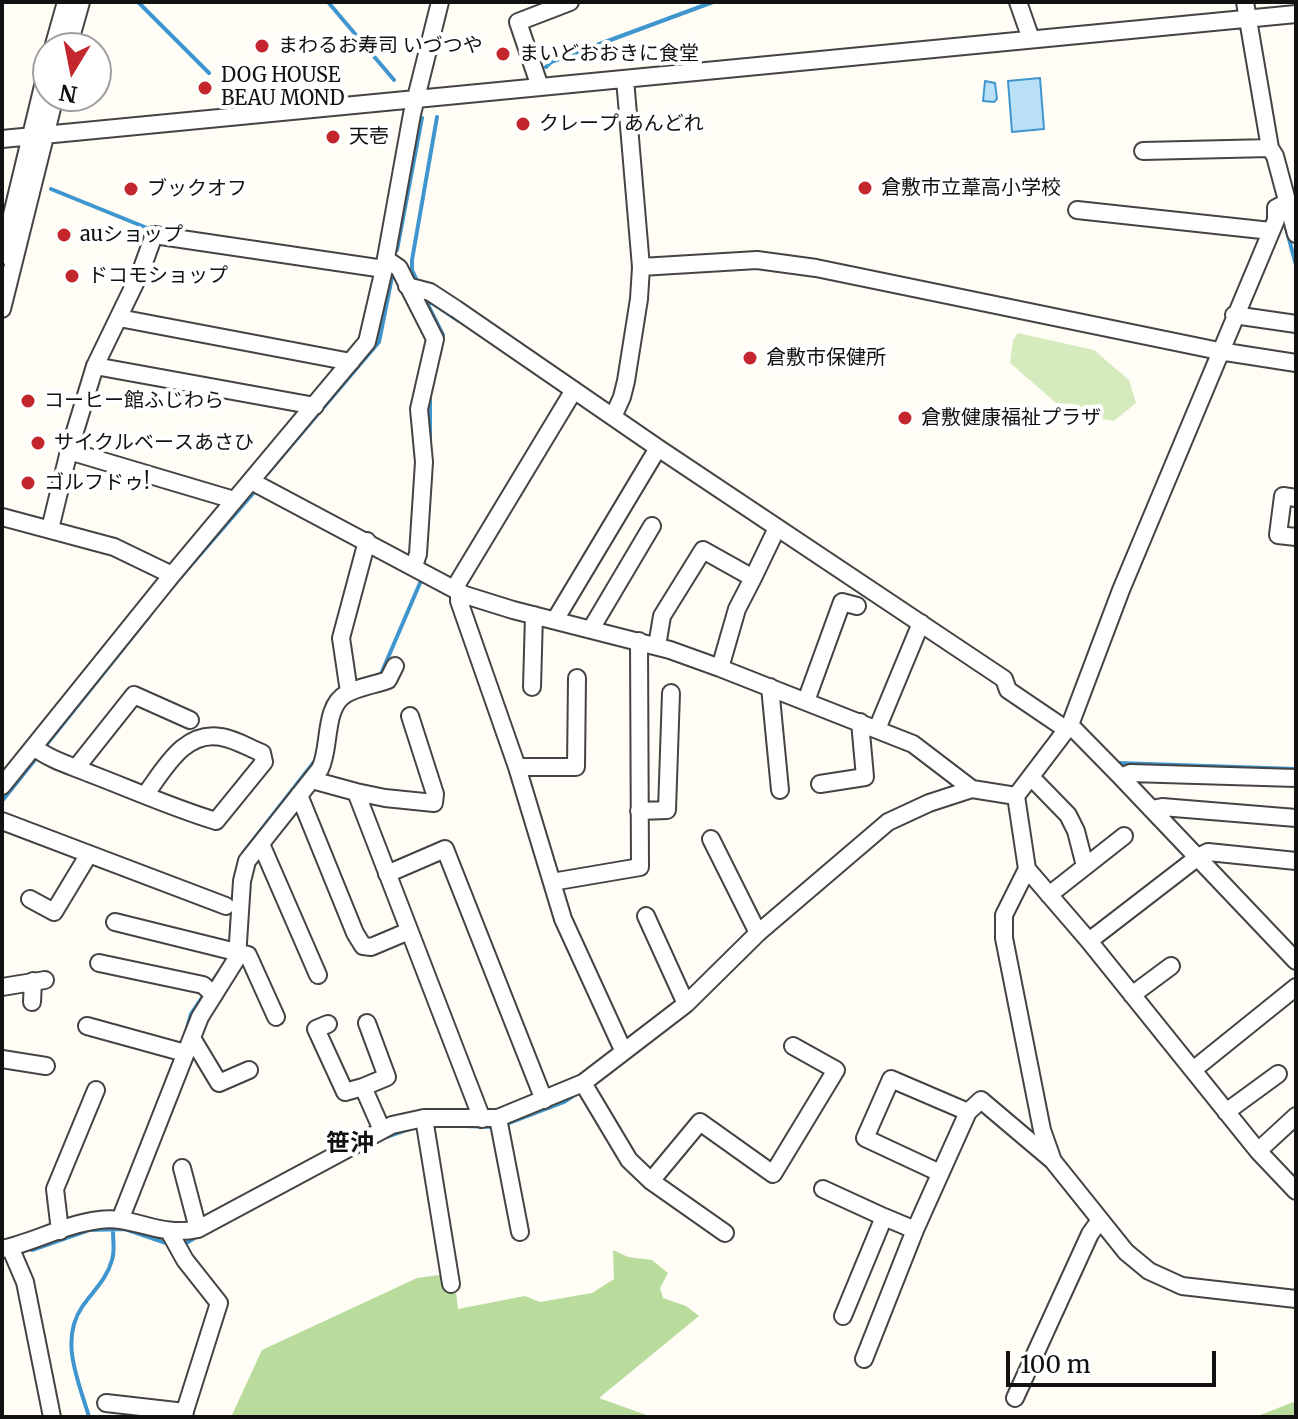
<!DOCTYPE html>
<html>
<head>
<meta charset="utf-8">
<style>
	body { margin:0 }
	#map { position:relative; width:1298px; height:1419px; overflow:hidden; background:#fffdf5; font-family:Merriweather,serif }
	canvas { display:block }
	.frame { position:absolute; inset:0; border:4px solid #111; pointer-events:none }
	.north { position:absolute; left:32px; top:32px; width:80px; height:80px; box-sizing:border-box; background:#fff; border:2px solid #a0a0a0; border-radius:50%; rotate:190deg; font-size:22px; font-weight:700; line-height:32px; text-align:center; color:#111 }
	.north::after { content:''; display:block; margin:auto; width:28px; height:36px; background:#c4262e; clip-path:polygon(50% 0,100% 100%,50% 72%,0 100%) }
	.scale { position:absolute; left:1006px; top:1351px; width:210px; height:36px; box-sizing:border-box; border:4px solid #111; border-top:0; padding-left:10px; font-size:24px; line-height:28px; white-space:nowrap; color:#111; -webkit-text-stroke:6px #fff; paint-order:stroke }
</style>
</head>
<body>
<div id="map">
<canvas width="1298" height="1419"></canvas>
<div class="frame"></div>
<div class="north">N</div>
<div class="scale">100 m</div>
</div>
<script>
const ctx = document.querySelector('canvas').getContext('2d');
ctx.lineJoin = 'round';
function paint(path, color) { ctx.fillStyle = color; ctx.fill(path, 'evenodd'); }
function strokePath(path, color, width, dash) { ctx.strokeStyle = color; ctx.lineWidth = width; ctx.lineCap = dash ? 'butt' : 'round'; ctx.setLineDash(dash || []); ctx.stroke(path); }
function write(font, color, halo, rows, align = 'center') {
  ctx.font = font + ' Merriweather,"Noto Sans JP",serif'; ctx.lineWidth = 8; ctx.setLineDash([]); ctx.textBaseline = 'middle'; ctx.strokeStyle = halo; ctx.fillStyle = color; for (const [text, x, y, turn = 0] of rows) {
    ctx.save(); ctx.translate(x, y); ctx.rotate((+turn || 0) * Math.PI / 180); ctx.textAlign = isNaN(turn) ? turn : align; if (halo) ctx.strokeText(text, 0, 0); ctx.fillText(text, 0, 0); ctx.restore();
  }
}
const green = new Path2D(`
	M1018 333 1094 350 1129 380 1136 403 1114 421 1103 419 1075 404 1056 403 1010 363 1013 340Z`);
const forest = new Path2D(`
	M613 1250 628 1257 652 1260 668 1273 660 1288 663 1298 686 1306 699 1316 599 1398 652 1417H231L262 1350 417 1278 439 1275 455 1282 458 1309 525 1296 540 1302 592 1293 614 1279Z
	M1296 1401V1417H1255Z`);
const water = new Path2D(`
	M1040 78 1044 129 1012 132 1008 81Z
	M985 81 995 83 997 99 994 102 983 101Z`);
const stream = new Path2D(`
	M138 2 209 73
	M328 2 394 80
	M546 67 551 62 713 2
	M51 189 152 230
	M1283 217 1296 265
	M397 250 422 118
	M418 283 412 270V260L437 117
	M423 295 443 335 439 357
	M426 303H432L459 321
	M430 440V393
	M268 473 379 342 392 277
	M173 586 256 490
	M381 674 423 576
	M43 749 150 615
	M1118 763 1296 769
	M2 801 38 756
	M1143 811 1189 860
	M243 853 314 762
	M210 985 221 969
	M185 1035 191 1014 205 993
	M504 1125 564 1102 576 1094
	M464 1126 495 1127
	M386 1137 412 1128
	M183 1245 198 1236
	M32 1250 89 1230 125 1229 166 1243
	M89 1417C79 1382 59 1341 82 1307 93 1291 107 1279 112 1260 116 1247 111 1235 114 1222`);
const minor = new Path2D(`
	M1018 2 1031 39
	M1245 2 1270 148 1275 156 1296 234
	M53 48 66 2
	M68 48 81 2
	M540 87 518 22 570 2
	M2 139 1296 14
	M1143 151 1270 148
	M1286 203 1276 208V220L1121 590 1070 725 1016 796 1027 869 1089 941 1258 1151 1296 1191
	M1077 210 1271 231
	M2 256 48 65
	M386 259 399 268 435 339 419 409 424 462 418 554 414 566
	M641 267 757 260 816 268 1219 351 1296 363
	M407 286 430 292 456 309 658 448 1004 679 1008 690 1067 730
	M2 309 55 96
	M1234 315 1296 324
	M119 318 351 362
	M95 366 315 406
	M613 417 622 397 626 381 639 299 641 267 625 79
	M69 451 234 500
	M251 481 465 595 513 610 670 650 720 668 913 744 972 789 1016 796
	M1296 498 1283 496 1278 535 1296 537
	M2 517 114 547 172 575
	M50 529 69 451 95 366 141 271 154 235 384 269
	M454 589 574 390
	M459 592V601L517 767 563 919 623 1050
	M555 620 658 448
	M591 629 652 526
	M657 646 662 616 703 550 753 578 777 528
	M720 668 737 609 753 578
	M532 687 534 615
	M770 687 780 790
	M349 692 341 638 367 541
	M806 701 842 602 857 606
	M1070 725 1121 777 1130 773 1296 778
	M877 729 921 623
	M34 747C50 760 72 766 91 774 133 790 173 808 216 821L264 762 262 753C249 748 235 739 221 737 184 730 164 770 145 795
	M517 767H576L577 678
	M76 768 134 695 190 720
	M1031 777 1068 815 1076 831 1085 866
	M1121 777 1296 961
	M312 780 356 792 482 1119
	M820 784 865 777 860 722
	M2 786 172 575 367 342 384 269 412 114 440 2
	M356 792 385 798 434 803 435 794 410 716
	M299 795 355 933 363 946 371 947 409 931
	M1151 809 1162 807 1296 818
	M639 811 667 810 671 693
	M2 821 226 906
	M711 839 758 933
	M261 844 318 975
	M1027 869 1004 915V938L1042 1130 1053 1161 1126 1252 1149 1271 1182 1286 1296 1299
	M387 874 445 849 544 1100
	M552 882 640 867 639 641
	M1049 895 1124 836
	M30 899 54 912 89 854
	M646 916 686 1004
	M115 922 248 955 276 1017
	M1089 941 1198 857 1208 852 1296 861
	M99 963 203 985 214 995
	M2 987 45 980
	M1132 995 1171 966
	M32 1002 33 981
	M367 1023 387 1077 363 1087 382 1130
	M328 1024 316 1029 345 1092 363 1087
	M87 1026 185 1053
	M192 1038 219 1083 249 1070
	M2 1059 46 1066
	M1193 1070 1296 987
	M583 1083 629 1160 651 1181 725 1233
	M1226 1112 1278 1074
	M424 1118 451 1284
	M498 1118 520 1232
	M1258 1151 1296 1116
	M182 1168 198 1229
	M940 1173 865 1138 891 1079 968 1112
	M651 1181 700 1122 773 1174 836 1070 793 1046
	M823 1189 884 1217 843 1316
	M884 1217 915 1230
	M120 1220 200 1017 237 958 242 881 247 861 320 769C331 748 323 707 346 694 358 687 374 685 388 680L395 666
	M60 1231 55 1189 96 1090
	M170 1233 185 1260 219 1303 183 1417
	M10 1247 25 1282 52 1417
	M2 1249C35 1242 65 1224 99 1220 134 1215 159 1238 198 1229L392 1125 424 1118H498L583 1083 686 1004 758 933 888 822 929 803 972 789
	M864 1359 915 1230 968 1112 981 1100 1052 1160
	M1015 1398 1090 1234 1100 1220
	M106 1403 185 1412`);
const markers = [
	[262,46,8,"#c4262e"],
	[503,54,8,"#c4262e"],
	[205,88,8,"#c4262e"],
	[523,124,8,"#c4262e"],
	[333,137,8,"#c4262e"],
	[865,188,8,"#c4262e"],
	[131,189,8,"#c4262e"],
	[64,235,8,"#c4262e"],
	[72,276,8,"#c4262e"],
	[750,358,8,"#c4262e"],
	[28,401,8,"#c4262e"],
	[905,418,8,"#c4262e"],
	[38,443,8,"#c4262e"],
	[28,483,8,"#c4262e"]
];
const poiNames = [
	["まわるお寿司 いづつや",278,46],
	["まいどおおきに食堂",519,54],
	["DOG HOUSE",221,76],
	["BEAU MOND",221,99],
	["クレープ あんどれ",539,124],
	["天壱",349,137],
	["倉敷市立葦高小学校",881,188],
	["ブックオフ",147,189],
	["auショップ",80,235],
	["ドコモショップ",88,276],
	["倉敷市保健所",766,358],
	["コーヒー館ふじわら",44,401],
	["倉敷健康福祉プラザ",921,418],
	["サイクルベースあさひ",54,443],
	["ゴルフドゥ!",44,483]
];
const quarterNames = [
	["笹沖",350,1144]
];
paint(green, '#d5ebbd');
paint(forest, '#b9dc9c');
paint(water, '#b9e0f7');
strokePath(water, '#3f96cf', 2);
strokePath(stream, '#3f96cf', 4);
strokePath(minor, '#444', 20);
strokePath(minor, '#fff', 16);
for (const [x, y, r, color] of markers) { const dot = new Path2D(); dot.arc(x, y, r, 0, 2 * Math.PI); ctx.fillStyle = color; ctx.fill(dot); strokePath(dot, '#fff', 3); }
write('20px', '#111', '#fff', poiNames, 'left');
write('bold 24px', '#111', '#fff', quarterNames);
</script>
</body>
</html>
